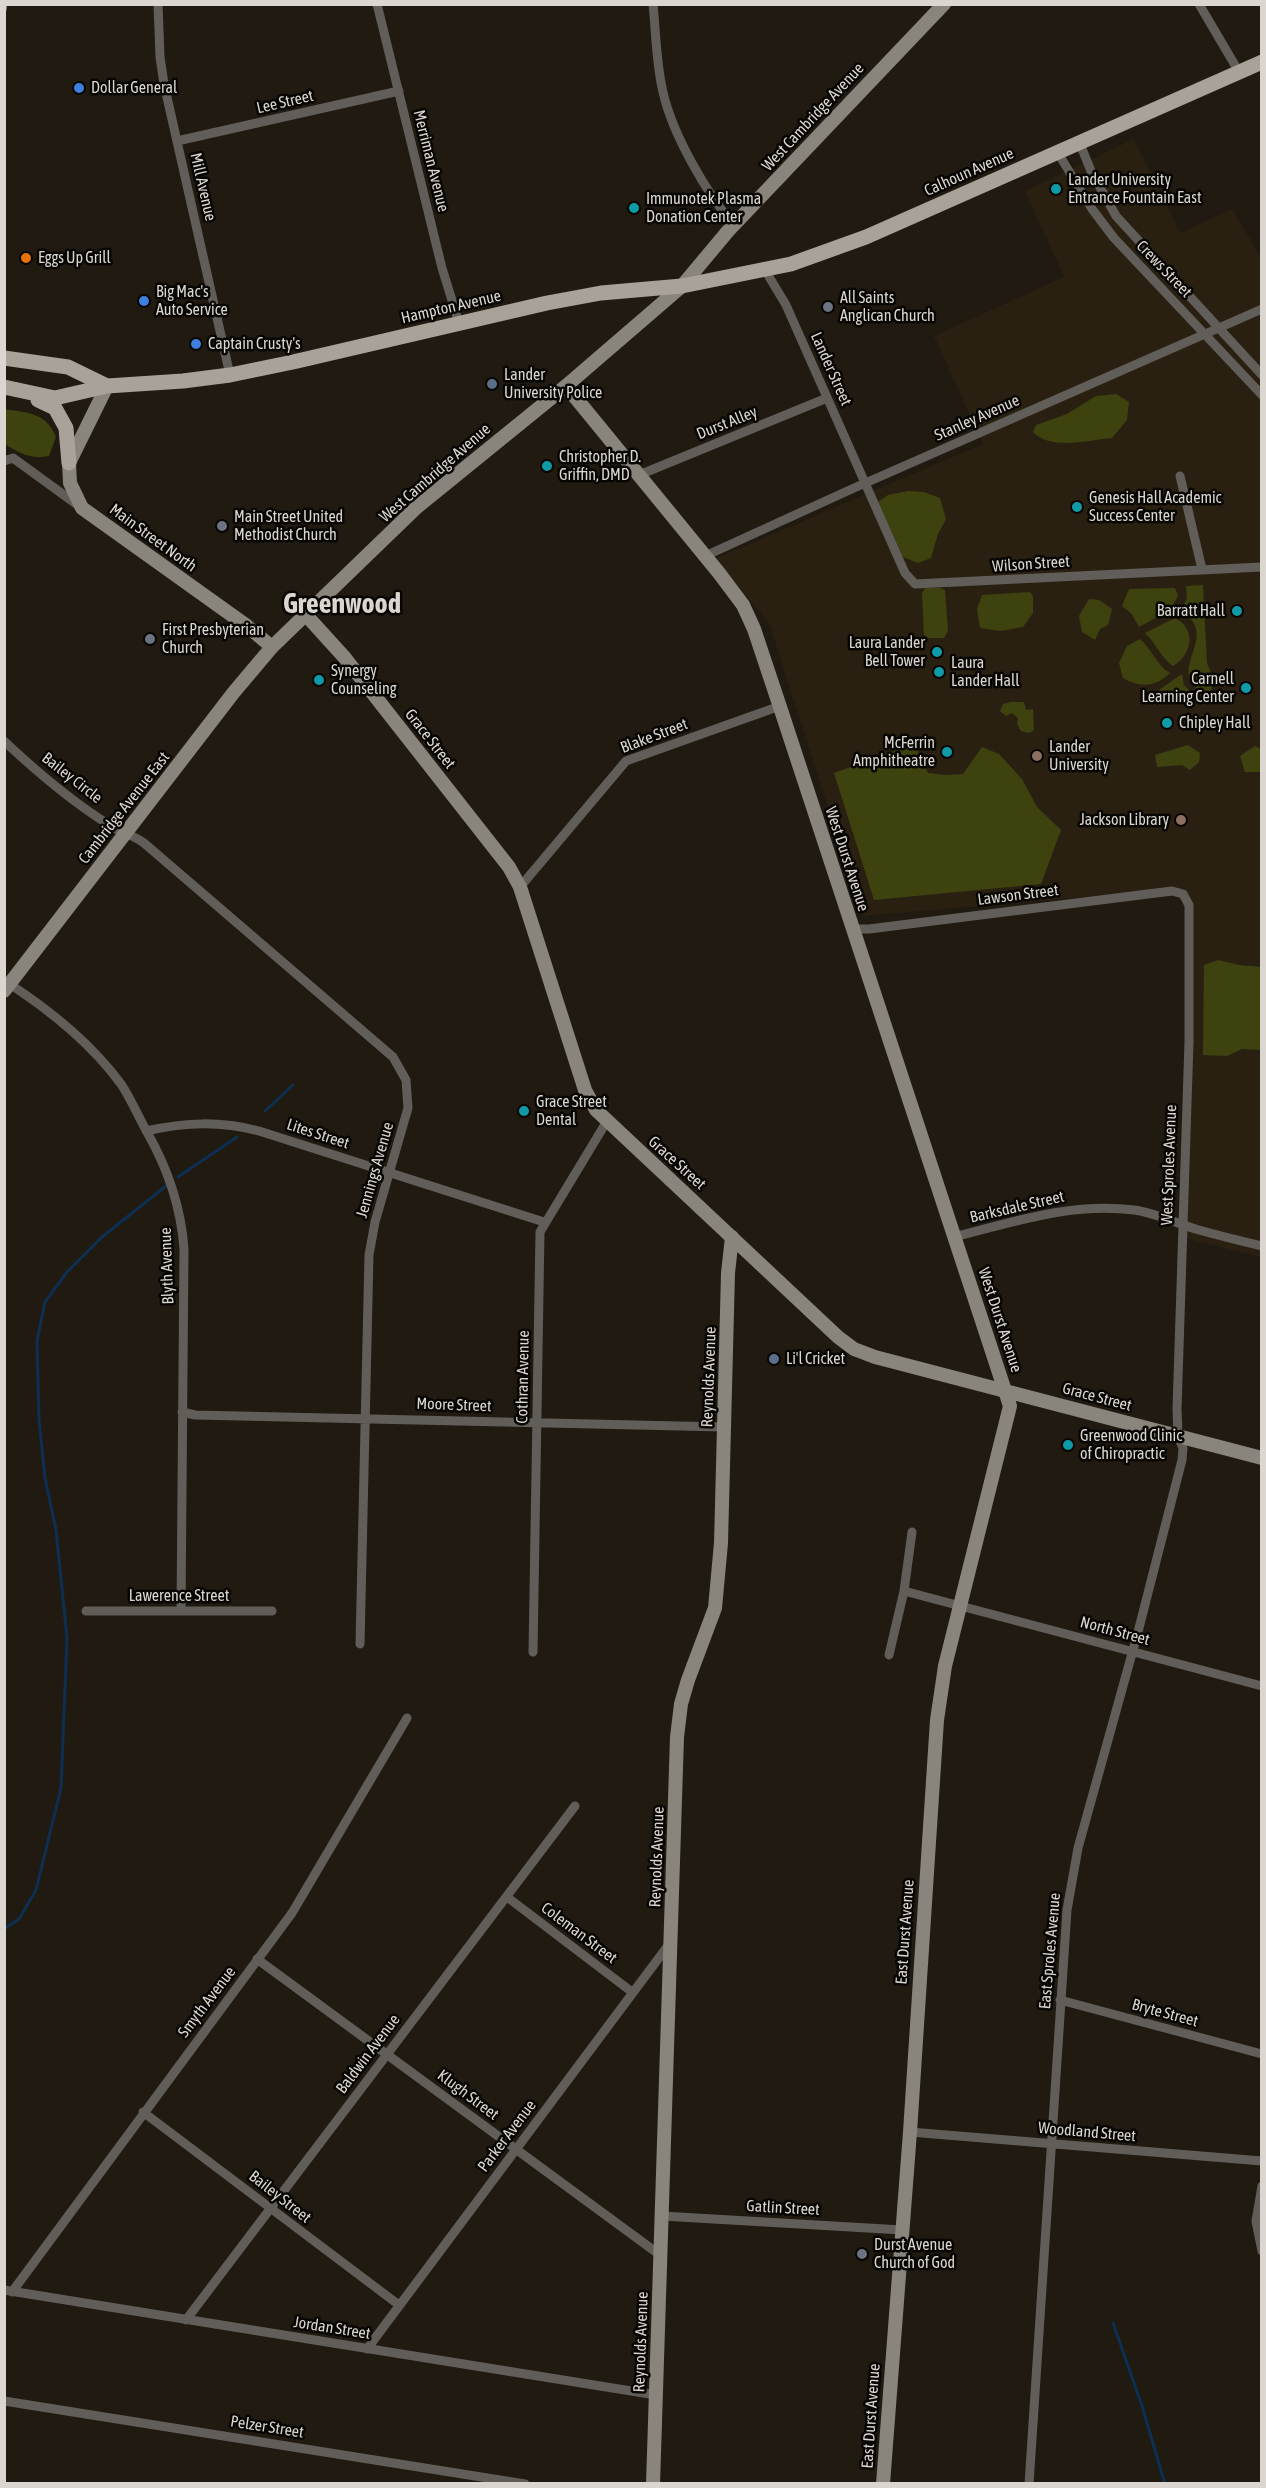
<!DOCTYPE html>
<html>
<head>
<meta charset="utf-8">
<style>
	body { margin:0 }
	#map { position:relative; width:1266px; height:2488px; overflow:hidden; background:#201a11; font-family:"Asap Condensed",sans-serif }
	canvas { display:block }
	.frame { position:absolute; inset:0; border:6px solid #dbd6d0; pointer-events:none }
</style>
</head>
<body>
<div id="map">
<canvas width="1266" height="2488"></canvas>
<div class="frame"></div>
</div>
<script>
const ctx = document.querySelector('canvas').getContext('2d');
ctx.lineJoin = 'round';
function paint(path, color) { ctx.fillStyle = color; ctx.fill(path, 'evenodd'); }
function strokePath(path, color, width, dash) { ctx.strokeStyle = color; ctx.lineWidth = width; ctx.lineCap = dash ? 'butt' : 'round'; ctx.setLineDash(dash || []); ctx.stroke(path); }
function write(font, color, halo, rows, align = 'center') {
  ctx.font = font + ' "Asap Condensed",sans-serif'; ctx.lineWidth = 5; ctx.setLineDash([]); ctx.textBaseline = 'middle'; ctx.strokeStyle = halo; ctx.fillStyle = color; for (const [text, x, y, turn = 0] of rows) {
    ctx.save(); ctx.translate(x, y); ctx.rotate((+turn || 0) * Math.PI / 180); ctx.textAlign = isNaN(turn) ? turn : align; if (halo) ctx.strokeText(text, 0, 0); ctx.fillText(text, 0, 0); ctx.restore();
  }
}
const education = new Path2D(`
	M1134 139 1180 233 1232 209 1262 259 1261 1257 1185 1238 1192 904 1188 894 1177 889 863 916 769 623 715 559 983 444 934 336 1064 277 1025 191Z`);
const green = new Path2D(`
	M1116 394 1129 402 1127 420 1112 438C1088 440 1052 451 1033 432L1036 425 1067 414 1096 396Z
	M4 409C28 413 46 412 56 437L49 456C33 460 18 453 5 444Z
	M908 491 924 492 940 498 946 519 938 534 931 558 918 563 903 557 878 502 888 495Z
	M1203 585 1207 663 1214 680 1208 700C1203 694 1195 688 1191 682 1180 658 1216 633 1181 611L1187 598 1186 586Z
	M925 588H940L945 590 948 631 944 638H928L924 635 922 593Z
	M1175 588 1178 596 1170 610 1139 627 1131 613 1122 606 1129 589Z
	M1030 592 1033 596V613L1023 627 1000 631 980 628 977 609 982 595Z
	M1089 599 1099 600 1112 609 1108 625 1100 629 1095 640 1082 632 1079 616Z
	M1175 618C1197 629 1192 655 1173 666 1161 658 1156 643 1145 633Z
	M1140 639C1152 649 1156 665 1170 673 1156 687 1140 688 1123 678L1119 663 1127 646Z
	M1182 674 1184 685 1193 694 1159 705 1156 692Z
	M1011 702H1024L1026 710 1033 709 1034 730 1029 733 1021 731 1017 724 1018 718 1012 713 1006 716 1000 711 1003 704Z
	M912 739 928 773 945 775 963 774 982 747 999 754 1022 779 1037 807 1061 830 1041 884 874 900 834 773 894 751Z
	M1188 745 1200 753 1199 762 1190 770 1182 765 1157 767 1155 755Z
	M1255 746 1261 749V772H1245L1240 756Z
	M1218 960 1239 965 1261 967V1050L1242 1049 1227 1056 1203 1055 1204 965Z`);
const stream = new Path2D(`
	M265 1111 293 1085
	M178 1177 237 1137
	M4 1929 19 1919 36 1890 61 1788 67 1638 56 1530 45 1478 39 1420 37 1341 45 1302 67 1272 102 1237 166 1186
	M1113 2323 1142 2406 1165 2484`);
const street = new Path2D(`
	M158 4 160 57 164 84 230 375
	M377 4 442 268 459 323
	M653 4C656 33 656 63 663 92 672 133 706 193 734 225
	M1199 4 1239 72
	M177 141 399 91
	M1080 144 1091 171 1116 216 1262 375
	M1058 153 1092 209 1114 238 1262 395
	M765 270 786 305 905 573 915 584 1262 567
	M4 461 13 458 79 506
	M639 475 827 398
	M1180 476 1202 569
	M705 556 854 488 1262 309
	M4 741C37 772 72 802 111 826 121 833 134 835 144 843L393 1057 406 1080 408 1108 375 1222 369 1255 360 1644
	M520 887 626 761 780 706
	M853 929H869L1172 891 1183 894 1189 905V1042L1177 1409 1178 1436 1183 1448 1182 1460 1138 1632 1078 1848 1067 1910 1029 2484
	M5 981C47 1008 91 1043 121 1084 131 1099 138 1116 147 1132 168 1169 181 1206 184 1249L181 1611
	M146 1131C186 1122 220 1121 259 1131L544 1222
	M954 1237C1013 1222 1072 1202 1134 1210 1157 1213 1177 1224 1199 1230 1220 1236 1241 1241 1262 1246
	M182 1412 195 1415 724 1427
	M904 1591 1262 1686
	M86 1611H272
	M533 1652 540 1232 607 1121
	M889 1655 904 1591 912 1532
	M507 1897 632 1992
	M257 1959 660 2255
	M1060 2000 1262 2054
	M143 2112 399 2305
	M910 2132 1262 2161
	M1262 2186 1256 2221 1262 2251
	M662 2216 902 2230
	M4 2290 656 2395
	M12 2292 292 1913 407 1718
	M186 2320 575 1806
	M367 2349 670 1943
	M4 2401 525 2484`);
const secondary = new Path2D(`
	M107 386 69 463 70 483 82 508 247 626 272 647
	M566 386 719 573 743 605 754 629 781 710 1010 1406 945 1666 937 1720 910 2132 883 2484
	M306 615 345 658 509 867 520 887 585 1090 596 1110 838 1337 854 1349 875 1357 1262 1458
	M4 991 234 692 272 647 417 507 566 386 682 286 728 231 944 4
	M653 2484 677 1737 681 1704 688 1680 715 1608 721 1543 728 1273 732 1237`);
const primary = new Path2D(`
	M4 358 68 367 107 386
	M4 387 55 398 107 386 183 381 230 375 293 362 547 303 601 293 682 286 791 264 866 237 1262 62
	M38 400 55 408 66 428 69 463`);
const rail = new Path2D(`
	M4 10 5 4`);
const markers = [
	[79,88,6,"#3f7fe0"],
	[1056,189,6,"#0f9aa8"],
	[634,208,6,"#0f9aa8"],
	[26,258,6,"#e8710a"],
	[144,301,6,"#3f7fe0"],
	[828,307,6,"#6b7280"],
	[196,344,6,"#3f7fe0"],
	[492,384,6,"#5c6f8a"],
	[547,466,6,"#0f9aa8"],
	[1077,507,6,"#0f9aa8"],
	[222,526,6,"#6b7280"],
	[1237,611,6,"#0f9aa8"],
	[150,639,6,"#6b7280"],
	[937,652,6,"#0f9aa8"],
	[939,672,6,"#0f9aa8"],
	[319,680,6,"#0f9aa8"],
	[1246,688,6,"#0f9aa8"],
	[1167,723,6,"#0f9aa8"],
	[947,752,6,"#0f9aa8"],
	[1037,756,6,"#8d6e63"],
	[1181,820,6,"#8d6e63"],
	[524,1111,6,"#0f9aa8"],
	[774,1359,6,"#5c6f8a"],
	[1068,1445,6,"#0f9aa8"],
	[862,2254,6,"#6b7280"]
];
const poiNames = [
	["Dollar General",91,88],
	["Lander University",1068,180],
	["Entrance Fountain East",1068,198],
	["Immunotek Plasma",646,199],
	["Donation Center",646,217],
	["Eggs Up Grill",38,258],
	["Big Mac's",156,292],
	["Auto Service",156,310],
	["All Saints",840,298],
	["Anglican Church",840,316],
	["Captain Crusty's",208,344],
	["Lander",504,375],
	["University Police",504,393],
	["Christopher D.",559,457],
	["Griffin, DMD",559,475],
	["Genesis Hall Academic",1089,498],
	["Success Center",1089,516],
	["Main Street United",234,517],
	["Methodist Church",234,535],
	["Barratt Hall",1225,611,"right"],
	["First Presbyterian",162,630],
	["Church",162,648],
	["Laura Lander",925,643,"right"],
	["Bell Tower",925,661,"right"],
	["Laura",951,663],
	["Lander Hall",951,681],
	["Synergy",331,671],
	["Counseling",331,689],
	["Carnell",1234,679,"right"],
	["Learning Center",1234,697,"right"],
	["Chipley Hall",1179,723],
	["McFerrin",935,743,"right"],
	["Amphitheatre",935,761,"right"],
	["Lander",1049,747],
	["University",1049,765],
	["Jackson Library",1169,820,"right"],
	["Grace Street",536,1102],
	["Dental",536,1120],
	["Li'l Cricket",786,1359],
	["Greenwood Clinic",1080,1436],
	["of Chiropractic",1080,1454],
	["Durst Avenue",874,2245],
	["Church of God",874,2263]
];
const streetNames = [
	["Lee Street",285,102,-13],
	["West Cambridge Avenue",813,117,-47],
	["Merriman Avenue",431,161,76],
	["Calhoun Avenue",969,172,-24],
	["Mill Avenue",203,187,77],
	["Crews Street",1164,269,46],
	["Hampton Avenue",451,307,-13],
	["Lander Street",831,369,66],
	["Stanley Avenue",977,418,-24],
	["Durst Alley",727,423,-22],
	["West Cambridge Avenue",435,473,-41],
	["Main Street North",153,538,36],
	["Wilson Street",1031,564,-4],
	["Blake Street",654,736,-21],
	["Grace Street",430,739,52],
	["Bailey Circle",72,778,38],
	["Cambridge Avenue East",124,808,-52],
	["West Durst Avenue",847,859,72],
	["Lawson Street",1018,895,-7],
	["Lites Street",318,1134,18],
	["Grace Street",677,1163,42],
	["West Sproles Avenue",1169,1165,-88],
	["Jennings Avenue",375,1170,-74],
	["Barksdale Street",1017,1207,-13],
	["Blyth Avenue",167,1266,-92],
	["West Durst Avenue",1000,1320,72],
	["Cothran Avenue",523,1377,-89],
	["Reynolds Avenue",709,1377,-88],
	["Grace Street",1097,1397,15],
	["Moore Street",454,1405,2],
	["Lawerence Street",179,1596],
	["North Street",1115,1631,15],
	["Reynolds Avenue",657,1857,-88],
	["East Durst Avenue",905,1932,-86],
	["Coleman Street",579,1933,37],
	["East Sproles Avenue",1050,1951,-85],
	["Smyth Avenue",207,2002,-53],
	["Bryte Street",1165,2013,15],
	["Baldwin Avenue",368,2054,-53],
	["Klugh Street",468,2095,37],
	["Woodland Street",1087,2132,5],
	["Parker Avenue",507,2136,-53],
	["Bailey Street",280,2197,38],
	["Gatlin Street",783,2208,3],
	["Jordan Street",332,2328,9],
	["Reynolds Avenue",641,2342,-88],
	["East Durst Avenue",871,2416,-86],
	["Pelzer Street",267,2427,9]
];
const townNames = [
	["Greenwood",342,604]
];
paint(education, '#2a2011');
paint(green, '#3d420f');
strokePath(stream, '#0d2f52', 3);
strokePath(street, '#615e59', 9);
strokePath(secondary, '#89857c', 14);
strokePath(primary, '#a9a298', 15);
strokePath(rail, '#8c8780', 5);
strokePath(rail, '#080603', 3, [9]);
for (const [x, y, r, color] of markers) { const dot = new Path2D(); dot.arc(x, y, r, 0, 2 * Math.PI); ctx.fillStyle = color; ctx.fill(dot); strokePath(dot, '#080603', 2); }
write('16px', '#dbd6d0', '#080603', poiNames, 'left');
write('16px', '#dbd6d0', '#080603', streetNames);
write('bold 28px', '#dbd6d0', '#080603', townNames);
</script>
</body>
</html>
